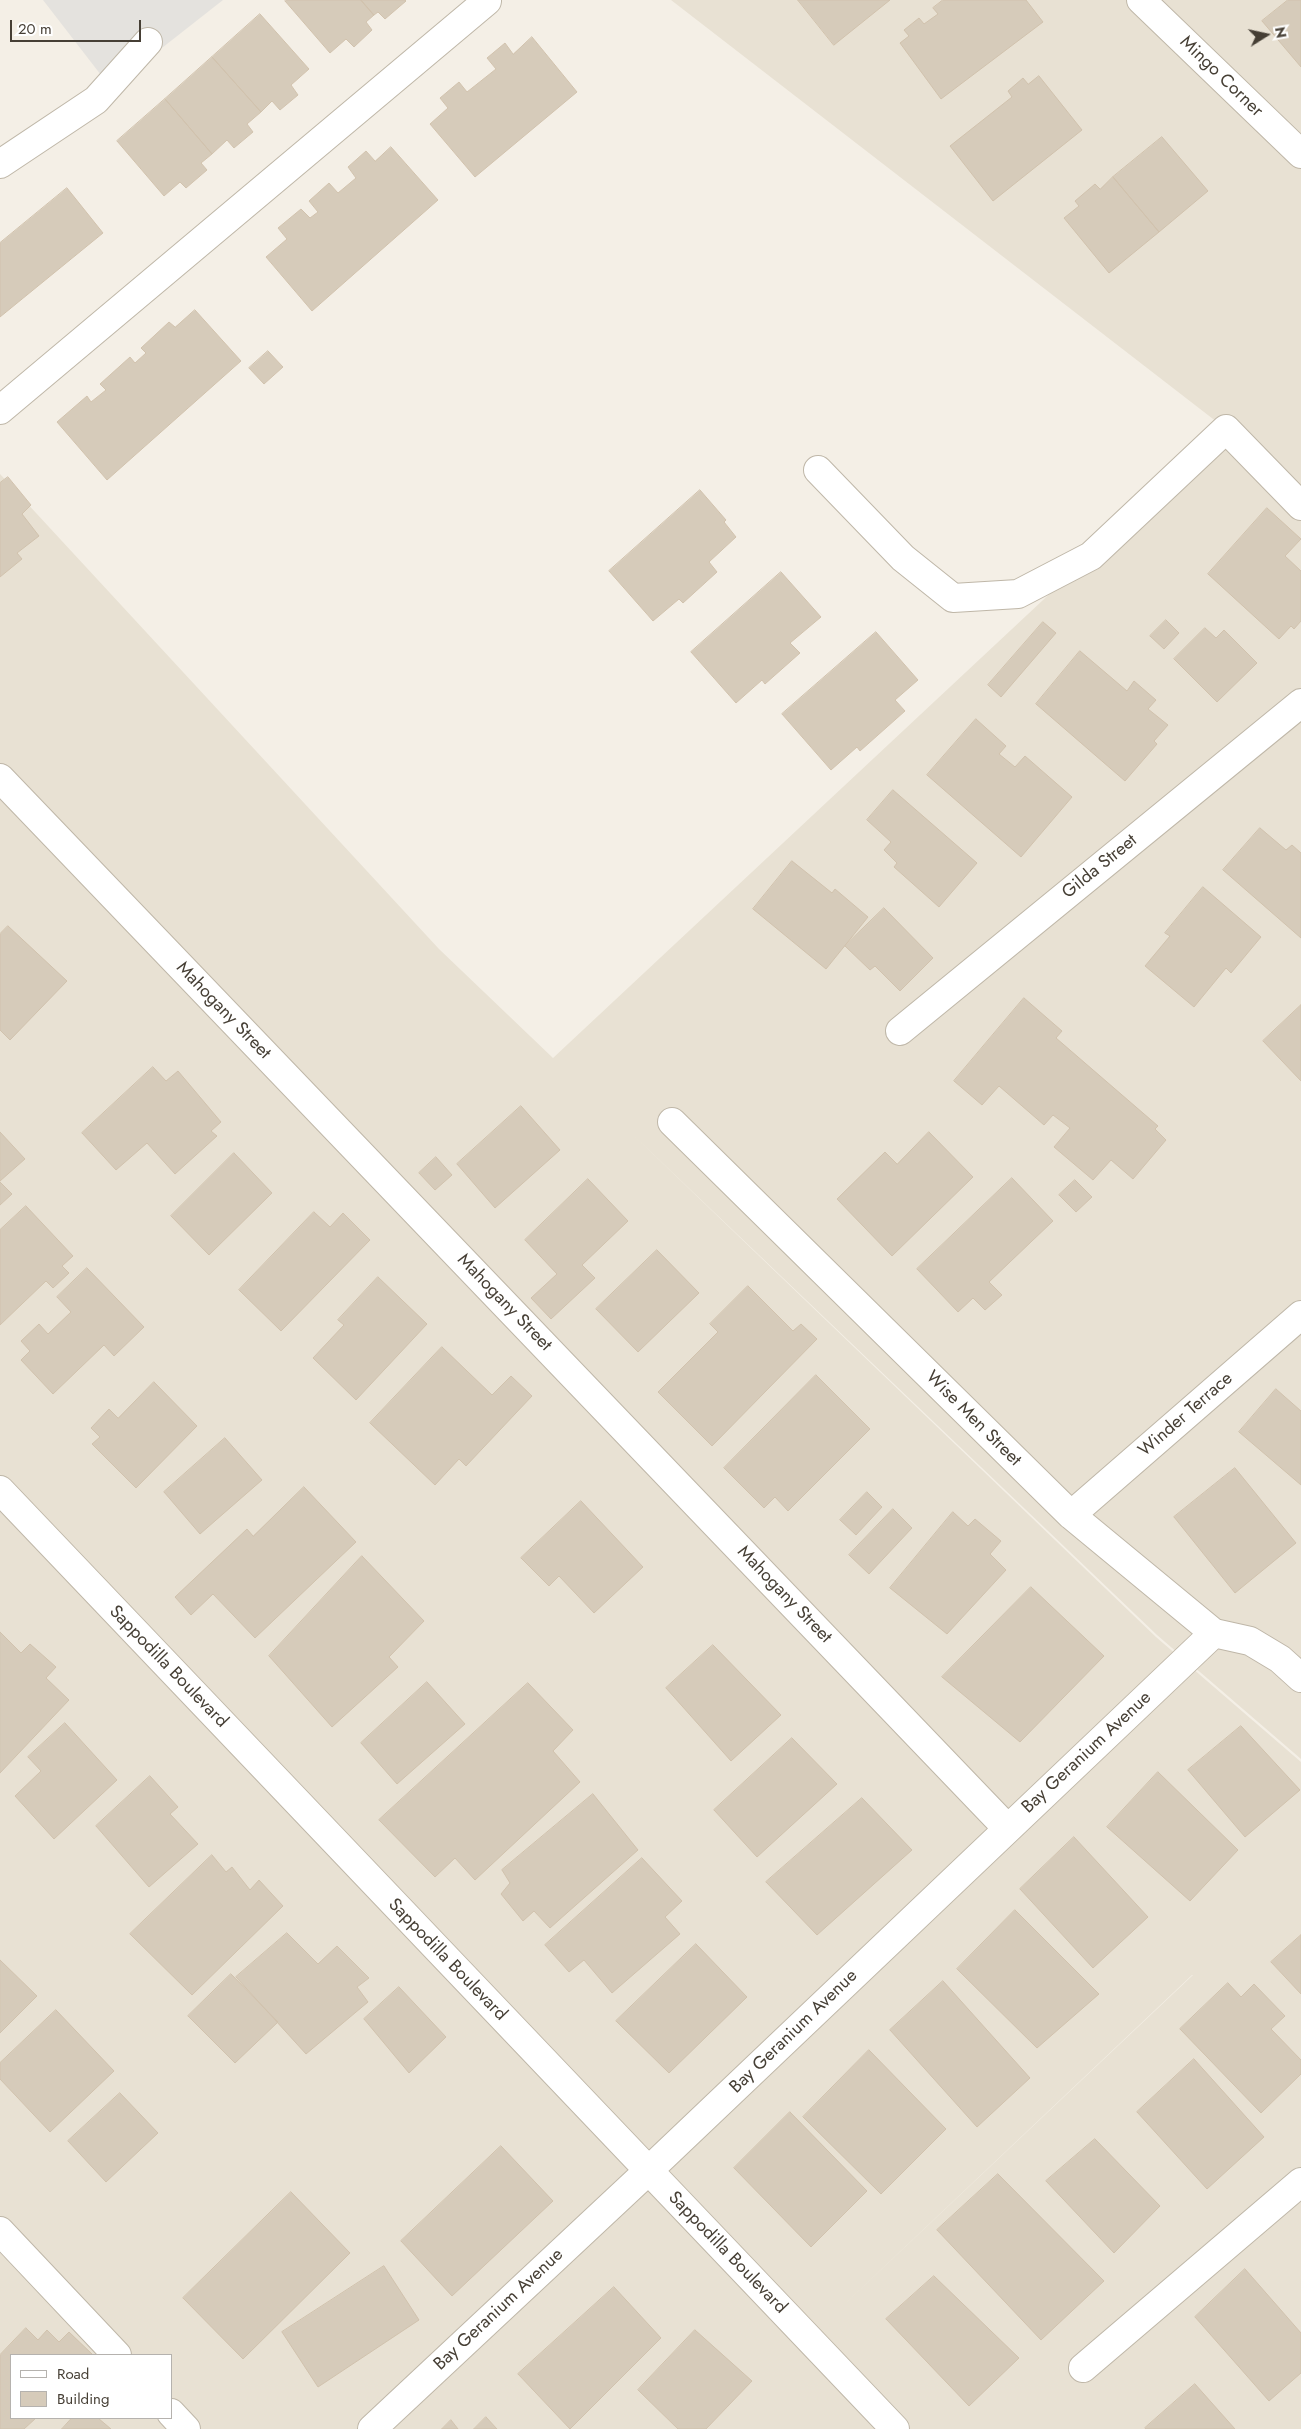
<!DOCTYPE html>
<html>
<head>
<meta charset="utf-8">
<style>
	body { margin:0 }
	#map { position:relative; width:1301px; height:2429px; overflow:hidden; background:#f4efe6; font-family:Jost,sans-serif }
	canvas { display:block }
	.legend { position:absolute; left:10px; top:2354px; width:162px; height:65px; box-sizing:border-box; background:#fff; border:1px solid #b5b2ae; margin:0; padding:6px 9px; list-style:none; font-size:15px; color:#463f35 }
	.legend li { display:flex; align-items:center; gap:10px; height:25px }
	.legend b { width:25px; border:1px solid #b5b2ae }
	.north { position:absolute; left:1241px; top:10px; width:50px; height:50px; -webkit-text-stroke:4px #fff; paint-order:stroke; rotate:80deg; font-size:14px; font-weight:700; line-height:20px; text-align:center; color:#463f35 }
	.north::after { content:''; display:block; margin:auto; width:18px; height:22px; background:#463f35; clip-path:polygon(50% 0,100% 100%,50% 72%,0 100%) }
	.scale { position:absolute; left:10px; top:20px; width:131px; height:22px; box-sizing:border-box; border:2px solid #463f35; border-top:0; padding-left:6px; font-size:15px; line-height:18px; white-space:nowrap; color:#463f35; -webkit-text-stroke:4px #fff; paint-order:stroke }
</style>
</head>
<body>
<div id="map">
<canvas width="1301" height="2429"></canvas>
<ul class="legend">
<li><b style="height:6px;background:#fff"></b>Road</li>
<li><b style="height:14px;background:#d6cbba"></b>Building</li>
</ul>
<div class="north">N</div>
<div class="scale">20 m</div>
</div>
<script>
const ctx = document.querySelector('canvas').getContext('2d');
ctx.lineJoin = 'round';
function paint(path, color) { ctx.fillStyle = color; ctx.fill(path, 'evenodd'); }
function strokePath(path, color, width, dash) { ctx.strokeStyle = color; ctx.lineWidth = width; ctx.lineCap = dash ? 'butt' : 'round'; ctx.setLineDash(dash || []); ctx.stroke(path); }
function write(font, color, halo, rows, align = 'center') {
  ctx.font = font + ' Jost,sans-serif'; ctx.lineWidth = 4; ctx.setLineDash([]); ctx.textBaseline = 'middle'; ctx.strokeStyle = halo; ctx.fillStyle = color; for (const [text, x, y, turn = 0] of rows) {
    ctx.save(); ctx.translate(x, y); ctx.rotate((+turn || 0) * Math.PI / 180); ctx.textAlign = isNaN(turn) ? turn : align; if (halo) ctx.strokeText(text, 0, 0); ctx.fillText(text, 0, 0); ctx.restore();
  }
}
const residential = new Path2D(`
	M671 0H1301V1759L1157 1635 629 1131 1156 1637 1301 1762V2429H0V474L439 949 553 1058 1226 429ZM1192 1975H1193L832 2316ZM11 2355H171V2418H11Z`);
const parking = new Path2D(`
	M43 0H223L111 88Z`);
const building = new Path2D(`
	M286 0H361L374 15 366 22 372 30 354 47 346 39 330 53 285 1Z
	M361 0H405L406 1 385 19 378 12 374 15Z
	M798 0H890L834 45Z
	M943 0H1026L1043 22 941 99 900 43 909 36 904 30 919 18 924 24 938 14 933 8Z
	M1288 0H1301V67L1262 21Z
	M260 14 309 69 291 85 298 95 280 110 272 101 261 112 212 57Z
	M532 37 577 92 475 177 430 124 448 108 440 98 459 82 467 92 496 69 487 58 505 43 513 54Z
	M212 57 261 112 247 124 253 132 234 148 227 140 212 154 165 99Z
	M1039 76 1082 130 993 201 950 146 1012 97 1008 91 1023 78 1028 84Z
	M165 99 212 154 201 163 207 170 186 188 180 182 164 196 117 141Z
	M1162 137 1208 191 1159 232 1113 177Z
	M391 147 438 200 312 311 266 257 287 239 278 228 301 209 310 218 318 212 309 201 329 183 338 193 356 178 348 167 366 151 375 161Z
	M1113 177 1159 232 1109 273 1064 218 1079 206 1075 201 1095 184 1100 189Z
	M67 188 103 233 0 317V243Z
	M195 310 241 361 107 480 57 422 87 396 91 402 106 390 100 384 130 357 135 363 146 353 141 348 169 322 175 327Z
	M268 351 283 367 264 384 249 368Z
	M8 477 31 505 22 514 39 536 17 553 22 559 0 577V483Z
	M700 490 726 520 724 522 736 537 709 562 717 572 683 603 679 599 653 621 609 571Z
	M1267 508 1301 539 1285 556 1301 571V621L1294 629 1291 626 1279 639 1208 574Z
	M781 572 821 617 790 643 800 653 765 684 762 680 736 703 691 652Z
	M1166 620 1179 633 1164 649 1150 636Z
	M1043 622 1056 633 1001 697 988 685Z
	M1205 628 1216 638 1224 630 1257 663 1217 702 1174 659Z
	M876 632 918 680 895 700 905 711 860 751 857 747 831 770 782 714Z
	M1080 651 1127 691 1134 681 1156 700 1148 709 1168 725 1154 741 1157 744 1125 781 1036 704Z
	M976 719 1006 746 999 754 1015 767 1025 756 1072 797 1021 857 927 775Z
	M893 790 977 863 939 907 894 867 897 863 884 850 891 842 867 820Z
	M1260 828 1286 850 1292 845 1301 853V938L1223 870Z
	M792 861 832 893 835 889 868 917 826 969 753 909Z
	M1203 887 1261 937 1231 973 1226 968 1194 1007 1145 966 1170 936 1165 933Z
	M884 908 933 958 900 991 875 966 870 970 845 946Z
	M8 926 67 981 10 1040 0 1030V934Z
	M1024 998 1062 1031 1056 1038 1158 1126 1155 1129 1166 1140 1133 1179 1111 1160 1093 1180 1054 1147 1070 1128 1053 1115 1044 1125 999 1086 982 1105 954 1081Z
	M1301 1005V1081L1263 1041Z
	M153 1067 166 1081 178 1071 221 1122 211 1131 217 1136 175 1174 147 1143 116 1170 82 1133Z
	M521 1106 560 1150 495 1208 457 1164Z
	M0 1132 25 1159 0 1181Z
	M929 1132 973 1177 892 1256 837 1199 885 1152 897 1164Z
	M234 1153 272 1193 209 1255 171 1216Z
	M436 1157 452 1175 435 1190 419 1173Z
	M1012 1178 1053 1221 989 1282 1002 1295 985 1310 973 1298 958 1312 917 1269Z
	M588 1179 628 1221 582 1265 595 1278 551 1319 531 1298 557 1274 525 1240Z
	M1075 1180 1092 1197 1076 1212 1059 1195Z
	M0 1182 12 1194 0 1205Z
	M26 1206 73 1256 62 1266 69 1273 53 1288 46 1281 0 1325V1230Z
	M314 1212 330 1227 343 1213 370 1240 281 1331 239 1290Z
	M657 1250 699 1293 638 1352 596 1309Z
	M87 1268 144 1327 114 1356 104 1345 53 1394 21 1360 30 1351 21 1341 39 1324 48 1334 71 1312 57 1297Z
	M378 1277 427 1324 356 1400 313 1358 344 1325 338 1320Z
	M748 1286 793 1331 801 1324 817 1339 712 1446 658 1392 718 1332 710 1324Z
	M442 1347 492 1395 511 1376 532 1396 466 1466 459 1459 435 1485 370 1423Z
	M816 1375 870 1429 788 1511 775 1497 764 1508 724 1468Z
	M154 1382 197 1426 136 1488 92 1444 100 1437 91 1428 109 1409 118 1418Z
	M1276 1389 1301 1411V1485L1239 1432Z
	M225 1438 262 1480 200 1534 164 1492Z
	M1235 1468 1296 1543 1235 1593 1174 1517Z
	M304 1487 356 1542 255 1638 213 1594 191 1615 175 1597 247 1529 253 1536Z
	M867 1492 882 1507 856 1535 840 1520Z
	M581 1501 643 1567 594 1613 559 1576 549 1586 521 1558Z
	M893 1509 912 1528 869 1574 849 1555Z
	M953 1512 968 1526 975 1519 1001 1541 990 1554 1006 1570 947 1634 890 1588Z
	M362 1556 424 1621 389 1657 398 1667 332 1727 269 1656Z
	M1031 1587 1104 1656 1020 1742 942 1677Z
	M0 1632 21 1653 30 1644 56 1667 46 1678 69 1700 0 1773Z
	M713 1645 781 1715 731 1761 666 1688Z
	M427 1682 465 1724 397 1784 361 1743Z
	M528 1683 573 1730 553 1751 580 1782 475 1880 455 1858 435 1877 379 1820Z
	M65 1723 117 1780 54 1839 15 1796 41 1771 28 1757Z
	M1241 1726 1300 1790 1245 1837 1188 1770Z
	M792 1738 837 1784 757 1857 714 1810Z
	M1158 1772 1238 1850 1190 1901 1107 1827Z
	M150 1776 178 1807 170 1814 198 1844 149 1887 96 1826Z
	M593 1794 638 1850 550 1928 534 1911 523 1921 501 1894 510 1883 502 1870Z
	M862 1798 912 1850 817 1935 766 1882Z
	M1074 1837 1148 1917 1093 1968 1020 1889Z
	M212 1855 226 1872 232 1867 250 1890 259 1880 283 1906 192 1995 130 1934Z
	M642 1858 682 1901 665 1917 680 1934 612 1993 584 1960 569 1972 545 1945Z
	M1015 1910 1099 1994 1037 2048 957 1969Z
	M287 1933 318 1964 337 1946 369 1978 357 1987 368 2002 306 2054 236 1977Z
	M1301 1935V1994L1271 1962Z
	M696 1944 747 1997 669 2073 616 2021Z
	M0 1960 37 1996 0 2033Z
	M231 1974 278 2022 235 2063 188 2016Z
	M943 1981 1030 2078 977 2127 890 2030Z
	M1228 1983 1241 1997 1254 1984 1285 2016 1271 2029 1301 2060V2074L1261 2113 1180 2029Z
	M399 1987 446 2037 409 2073 364 2019Z
	M56 2010 114 2071 50 2132 0 2079V2063Z
	M869 2050 946 2129 881 2194 803 2117Z
	M1194 2059 1264 2137 1207 2189 1137 2112Z
	M120 2093 158 2133 106 2182 68 2141Z
	M790 2112 867 2191 811 2247 734 2168Z
	M1095 2139 1160 2206 1114 2253 1046 2181Z
	M501 2146 553 2201 452 2296 401 2241Z
	M998 2174 1104 2281 1041 2340 937 2230Z
	M291 2192 350 2253 243 2359 183 2298Z
	M384 2266 419 2320 318 2387 282 2332Z
	M1245 2269 1301 2333V2373L1269 2401 1195 2317Z
	M934 2276 1019 2358 969 2406 886 2319Z
	M614 2287 661 2338 570 2429 518 2374Z
	M26 2328 38 2340 47 2330 59 2342 69 2332 93 2355H11V2418H36L24 2429H0V2355Z
	M695 2330 752 2381 706 2429H678L638 2390Z
	M1195 2384 1235 2429H1146L1145 2428Z
	M486 2417 497 2429H474Z
	M72 2418H98L111 2429H62Z
	M451 2420 458 2429H442Z`);
const minor = new Path2D(`
	M1141 0 1301 154
	M0 164 96 100 148 42
	M0 410 487 1
	M818 470 903 558 953 598 1018 594 1091 556 1226 429 1301 506
	M0 778 1007 1828
	M900 1031 1301 703
	M672 1122 1071 1515 1214 1633 1250 1641 1280 1659 1301 1678
	M0 1490 895 2429
	M1071 1515 1301 1315
	M0 2231 117 2355
	M1083 2368 1301 2182
	M171 2413 186 2429
	M372 2429 648 2171 1214 1633`);
const streetNames = [
	["Mingo Corner",1221,77,44],
	["Gilda Street",1100,867,-39],
	["Mahogany Street",223,1011,46],
	["Mahogany Street",504,1303,46],
	["Winder Terrace",1186,1415,-41],
	["Wise Men Street",973,1419,45],
	["Mahogany Street",784,1595,46],
	["Sappodilla Boulevard",168,1667,46],
	["Bay Geranium Avenue",1087,1753,-43],
	["Sappodilla Boulevard",447,1960,46],
	["Bay Geranium Avenue",794,2032,-44],
	["Sappodilla Boulevard",727,2253,46],
	["Bay Geranium Avenue",499,2310,-43]
];
paint(residential, '#e8e1d3');
paint(parking, '#e4e2de');
paint(building, '#d6cbba');
strokePath(building, '#d1c2ad', 1);
strokePath(minor, '#bfb7a8', 30);
strokePath(minor, '#fff', 28);
write('18px', '#463f35', '#fff', streetNames);
</script>
</body>
</html>
